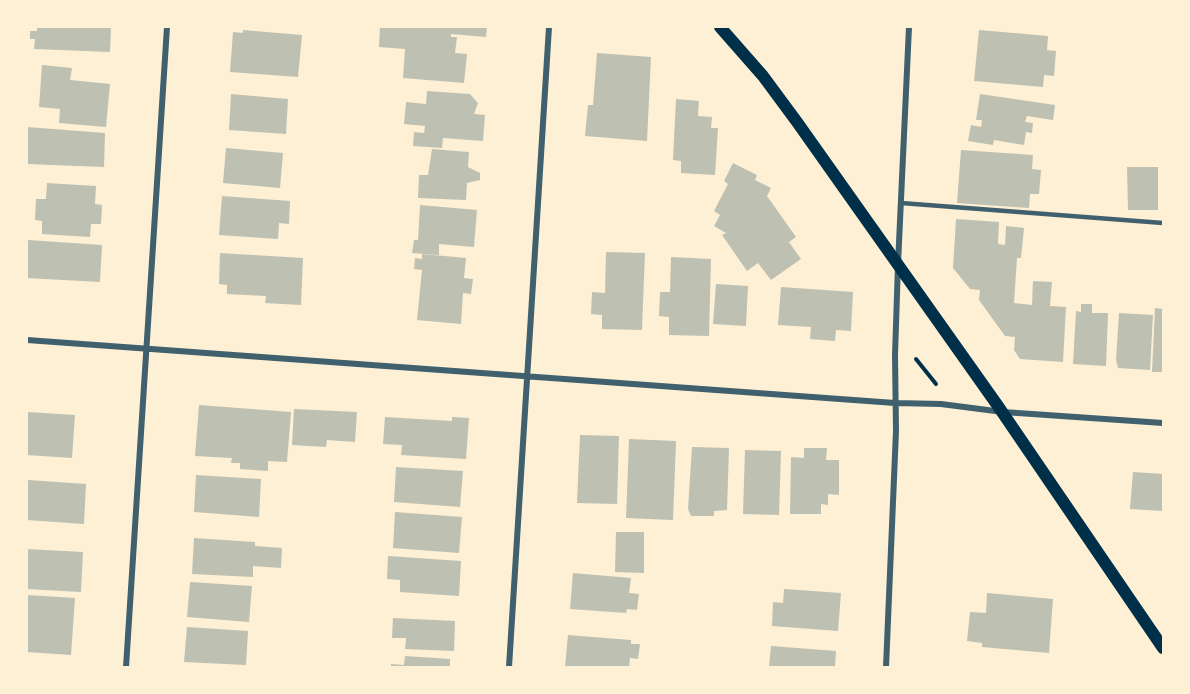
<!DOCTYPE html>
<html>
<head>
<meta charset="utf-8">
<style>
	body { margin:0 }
	#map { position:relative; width:1190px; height:694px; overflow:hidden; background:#fdf0d5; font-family:Karla,sans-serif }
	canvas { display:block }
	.frame { position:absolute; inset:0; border:28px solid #fdf0d5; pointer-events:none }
</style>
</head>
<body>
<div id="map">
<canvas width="1190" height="694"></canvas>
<div class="frame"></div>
</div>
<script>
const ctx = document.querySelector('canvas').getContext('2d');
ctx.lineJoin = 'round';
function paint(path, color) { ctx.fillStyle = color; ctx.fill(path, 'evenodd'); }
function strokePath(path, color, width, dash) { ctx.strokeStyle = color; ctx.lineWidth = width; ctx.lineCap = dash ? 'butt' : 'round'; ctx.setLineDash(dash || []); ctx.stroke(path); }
const building = new Path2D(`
	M37 27H111L110 52 34 49 35 39H30V31H37Z
	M380 27H487L486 37 451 34V37H457L455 53 467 54 464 83 403 78 405 49 379 47Z
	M243 30 302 35 298 77 230 72 233 32 243 33Z
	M979 30 1048 36 1047 50 1056 51 1054 76 1044 75 1043 87 974 81Z
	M597 53 651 57 647 141 585 136 588 105H593Z
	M42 65 72 68 70 80 110 84 106 127 59 123 60 109 39 107Z
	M427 91 470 94 478 103 474 114 485 115 483 141 443 138 442 148 413 146 414 132 424 133 425 126 404 124 406 102 426 104Z
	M231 94 288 99 286 134 229 130Z
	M980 94 1055 105 1053 120 1027 116 1025 122 1033 123 1032 133 1026 132 1024 145 994 140 993 145 968 141 971 125 981 127 982 120H976Z
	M676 99 699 101 698 116 712 117 711 128H718L715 175 681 173V161L673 160Z
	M27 127 105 133 104 167 27 164Z
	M226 148 283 153 280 188 223 183Z
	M432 149 469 152 468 167 480 173V180L467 183 466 200 418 198 419 175H428Z
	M961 150 1033 155 1032 169 1041 170 1039 194H1030L1029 208 957 203Z
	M733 163 757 175 755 180 771 188 767 196 796 237 789 242 801 259 771 280 758 263 747 271 722 235 726 233 714 226 720 215 714 211 728 184 724 181Z
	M1127 167H1158V210H1128Z
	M47 183 96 186 95 204 102 205 101 224H91L90 237 42 234V221L35 220 36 199H46Z
	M222 196 290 201 289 224 279 223 278 239 219 235Z
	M420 205 477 210 474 247 439 244V255L412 253 414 240H418Z
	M956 219 999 222 998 244 1005 245 1006 226 1024 228 1021 258H1017L1014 303 1032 305 1033 281 1052 282 1050 306 1066 307 1063 362 1020 359 1014 350 1015 337 1005 336 979 300 980 290 970 289 953 268Z
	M28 240 102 245 100 282 27 278Z
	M606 252 645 253 642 330 602 329V315L591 314 592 292 605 293Z
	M220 253 303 258 301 305 265 303 266 296 227 294V285L219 284Z
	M422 254 466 258 464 278 473 279 471 294 463 293 461 324 417 320 422 270 414 269 415 258 422 259Z
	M671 257 711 259 709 336 669 335V317L659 316 660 292H670Z
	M716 284 748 286 746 326 713 324Z
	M781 287 853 292 851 331 836 330 835 341 810 339 811 327 778 325Z
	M1081 304H1092V313H1108L1106 366 1073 364 1076 311 1081 312Z
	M1155 308 1163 309V372H1152Z
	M1119 313 1153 315 1150 370 1118 368 1116 360Z
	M199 405 291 412 287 462 268 461V471L240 469V463H231L232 458 195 456Z
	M294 409 357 412 355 442 327 440 326 447 292 445Z
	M27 412 75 415 72 458 27 455Z
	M385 417 452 421V417L469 418 466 459 401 455 402 445 383 444Z
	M580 435 619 436 617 504 577 503Z
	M629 439 676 441 673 520 626 518Z
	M692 447 729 448 727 510 714 511V516H691L688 509Z
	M804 448H827L826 460H839V495L828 494V505L821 504V514H790L791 457 804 458Z
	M745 450 781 451 779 515 743 514Z
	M396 467 463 471 460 507 394 502Z
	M1133 472 1163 474V511L1130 509Z
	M196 475 261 479 259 517 194 512Z
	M28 480 86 484 84 524 27 520Z
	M395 512 462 517 459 553 393 548Z
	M616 532H644V573L615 572Z
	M194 538 255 542V546L282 548 281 568 253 566V577L192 574Z
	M27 549 83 552 81 592 27 589Z
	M388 556 461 561 459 596 400 592V580L387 579Z
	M573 573 631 578 629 593 639 594 637 610 627 609 626 613 570 609Z
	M190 582 252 586 249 622 187 617Z
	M784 589 841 593 838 631 772 626 773 602 783 603Z
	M987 593 1053 599 1049 653 982 647V643L967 641 970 612 986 613Z
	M27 595 75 598 71 655 27 652Z
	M393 618 455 621 454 651 405 649 406 638H392Z
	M187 627 248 631 246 665 184 662Z
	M568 635 631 640V644H640L638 659 630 658 629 667H565Z
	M771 646 836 651 835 667H769Z
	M405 656 450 659V667H391V664L404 665Z`);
const path = new Path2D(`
	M916 359 936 384`);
const service = new Path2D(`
	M901 203 1163 223`);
const minor = new Path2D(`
	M27 340 895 403 941 404 1003 412 1163 423
	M126 667 167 27
	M509 667 549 27
	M886 667 896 431 895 355 898 264 909 27`);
const secondary = new Path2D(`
	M720 27 763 76 797 122 998 406 1163 648`);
paint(building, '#bec0b2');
strokePath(path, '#003049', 4);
strokePath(service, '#3f606c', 4.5);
strokePath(minor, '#3f606c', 6);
strokePath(secondary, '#003049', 12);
</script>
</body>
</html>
